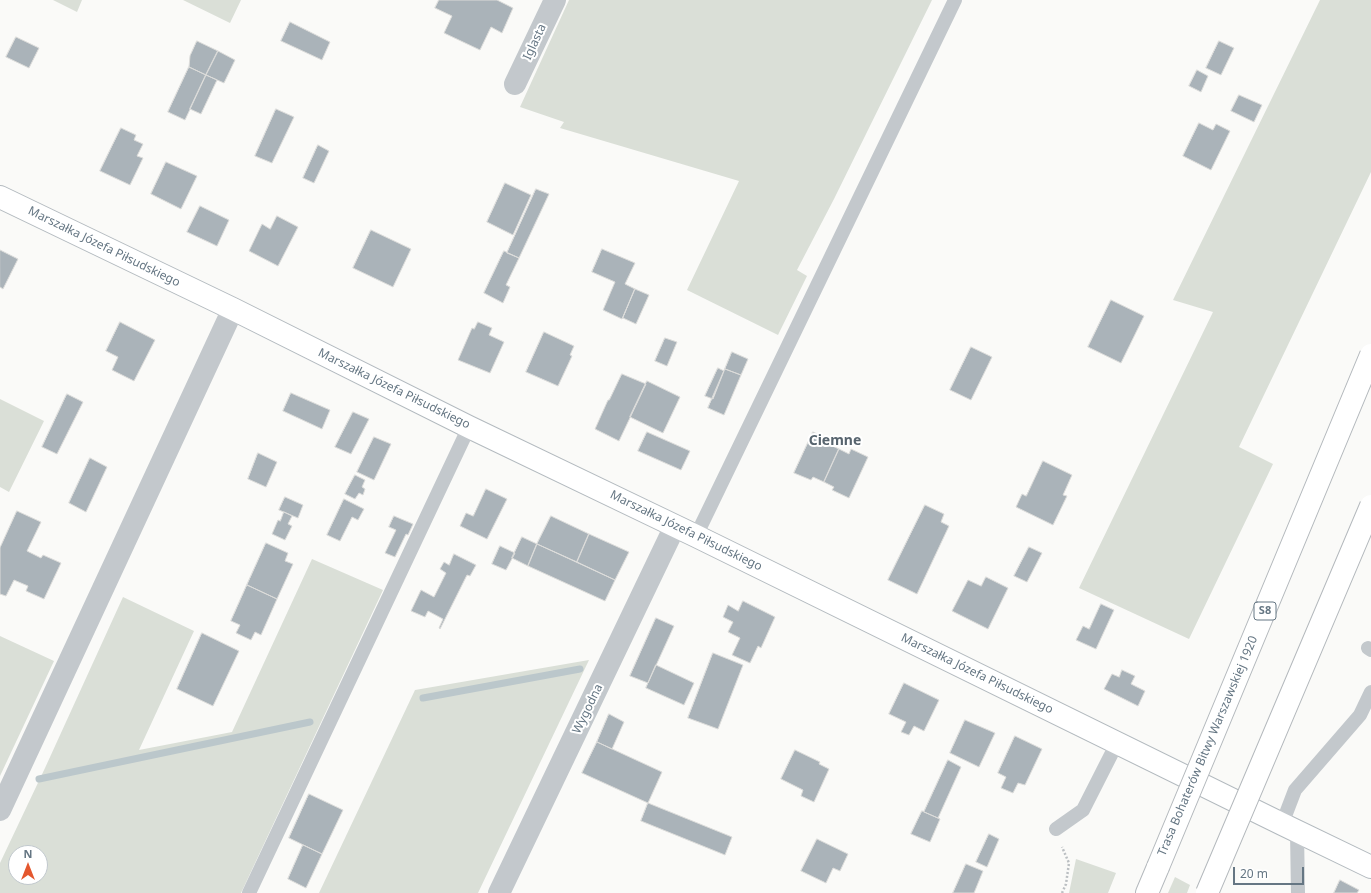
<!DOCTYPE html>
<html>
<head>
<meta charset="utf-8">
<style>
	body { margin:0 }
	#map { position:relative; width:1371px; height:893px; overflow:hidden; background:#fafaf8; font-family:"Noto Sans",sans-serif }
	canvas { display:block }
	.north { position:absolute; left:8px; top:845px; width:40px; height:40px; box-sizing:border-box; background:#fff; border:1px solid #c1c8cd; border-radius:50%; rotate:0deg; font-size:11px; font-weight:700; line-height:16px; text-align:center; color:#657683 }
	.north::after { content:''; display:block; margin:auto; width:14px; height:18px; background:#e4572e; clip-path:polygon(50% 0,100% 100%,50% 72%,0 100%) }
	.scale { position:absolute; left:1233px; top:867px; width:71px; height:18px; box-sizing:border-box; border:2px solid #657683; border-top:0; padding-left:5px; font-size:12px; line-height:14px; white-space:nowrap; color:#657683; -webkit-text-stroke:3px #fff; paint-order:stroke }
</style>
</head>
<body>
<div id="map">
<canvas width="1371" height="893"></canvas>
<div class="north">N</div>
<div class="scale">20 m</div>
</div>
<script>
const ctx = document.querySelector('canvas').getContext('2d');
ctx.lineJoin = 'round';
function paint(path, color) { ctx.fillStyle = color; ctx.fill(path, 'evenodd'); }
function strokePath(path, color, width, dash) { ctx.strokeStyle = color; ctx.lineWidth = width; ctx.lineCap = dash ? 'butt' : 'round'; ctx.setLineDash(dash || []); ctx.stroke(path); }
function write(font, color, halo, rows, align = 'center') {
  ctx.font = font + ' "Noto Sans",sans-serif'; ctx.lineWidth = 4; ctx.setLineDash([]); ctx.textBaseline = 'middle'; ctx.strokeStyle = halo; ctx.fillStyle = color; for (const [text, x, y, turn = 0] of rows) {
    ctx.save(); ctx.translate(x, y); ctx.rotate((+turn || 0) * Math.PI / 180); ctx.textAlign = isNaN(turn) ? turn : align; if (halo) ctx.strokeText(text, 0, 0); ctx.fillText(text, 0, 0); ctx.restore();
  }
}
const green = new Path2D(`
	M53 0H82L77 12Z
	M183 0H241L230 23Z
	M569 0H932L834 199 797 270 807 276 778 335 687 290 739 181 560 128 564 122 520 107Z
	M1320 0H1371V172L1239 447 1273 464 1189 639 1079 588 1213 312 1173 300Z
	M0 399 44 421 9 492 0 487Z
	M312 559 383 590 241 893H0V863L45 768 123 597 194 631 139 750 232 732ZM16 853H40V877H16Z
	M0 636 54 661 0 776Z
	M589 660 478 893H319L415 690Z
	M1076 859 1116 873 1108 893H1069Z
	M1175 877 1190 885 1187 893H1168Z`);
const stream = new Path2D(`
	M423 698 580 669
	M39 779 310 722`);
const building = new Path2D(`
	M439 0H497L513 8 502 33 491 27 480 50 444 33 452 16 435 8Z
	M290 22 330 42 322 60 281 41Z
	M16 37 39 48 29 68 6 57Z
	M197 41 218 51 206 75 189 67 190 56Z
	M1219 41 1234 48 1221 75 1206 68Z
	M218 51 235 60 224 83 206 75Z
	M189 67 206 75 185 120 168 112Z
	M1197 70 1208 76 1201 92 1189 86Z
	M206 75 217 80 201 114 190 109Z
	M1239 95 1262 105 1254 122 1231 111Z
	M276 109 294 117 272 163 255 156Z
	M1199 123 1213 130 1216 124 1230 131 1211 170 1183 156Z
	M121 128 136 135 134 140 143 144 137 156 143 158 130 185 100 171Z
	M318 145 329 151 314 183 303 178Z
	M166 162 197 176 181 209 151 194Z
	M505 183 531 195 513 235 487 222Z
	M536 189 549 194 519 258 507 253Z
	M200 206 229 220 217 246 187 232Z
	M277 216 298 227 278 266 249 251 262 224 270 229Z
	M371 230 411 249 393 287 353 268Z
	M602 249 635 263 625 284 635 289 622 319 603 310 615 282 592 272Z
	M0 250 18 259 3 289 0 287Z
	M504 251 519 258 506 285 510 287 503 303 484 293Z
	M635 289 649 295 636 324 623 318Z
	M1111 300 1144 316 1121 363 1088 347Z
	M120 322 155 340 134 381 112 370 118 357 106 351Z
	M478 322 492 328 489 335 504 342 490 373 458 360 472 328 474 329Z
	M544 332 574 346 570 355 572 356 558 386 526 372Z
	M665 338 677 342 667 366 655 361Z
	M971 347 992 357 971 400 950 390Z
	M732 352 748 359 741 375 725 369Z
	M718 368 724 371 713 399 705 396Z
	M725 369 741 375 724 415 708 408Z
	M622 374 646 384 619 441 595 429 608 400H609Z
	M647 381 680 397 663 433 630 417Z
	M291 393 330 410 322 429 283 411Z
	M67 394 83 402 57 454 42 447Z
	M353 412 369 419 351 454 335 447Z
	M647 432 690 451 681 470 638 451Z
	M813 432 830 440 828 444 839 449 824 482 813 477 811 480 794 473Z
	M374 437 391 444 374 480 357 472Z
	M839 449 849 454 851 449 868 457 849 498 832 490 834 487 824 482Z
	M258 453 277 462 266 487 248 479Z
	M90 458 107 467 86 512 69 503Z
	M1043 461 1072 475 1063 495 1067 496 1053 525 1016 507 1022 494 1026 496Z
	M355 475 365 480 362 487 365 489 363 495 359 493 355 499 345 494Z
	M486 489 507 499 487 539 460 526 466 513 473 516Z
	M285 497 303 505 298 518 279 510Z
	M344 499 364 509 358 520 352 517 340 541 327 535Z
	M925 505 944 514 941 522 949 526 917 594 888 580Z
	M17 511 41 522 27 551 41 558 43 555 61 563 44 599 26 591 28 586 14 580 6 596 0 594V548Z
	M284 512 292 516 288 524 292 526 285 540 272 534 278 520 280 521Z
	M394 516 413 524 408 535 406 534 395 557 385 553 396 530 389 527Z
	M551 516 589 534 577 562 537 544Z
	M589 534 629 552 615 580 577 562Z
	M522 537 537 544 528 566 512 558Z
	M266 543 288 553 285 561 293 564 277 599 247 585Z
	M537 544 615 580 605 601 528 566Z
	M500 546 515 553 506 570 492 564Z
	M1029 547 1042 553 1027 582 1014 576Z
	M454 554 476 565 470 576 467 575 440 629 439 628 443 619 428 611 425 617 411 611 421 590 434 597 446 573 440 569 444 562 449 565Z
	M986 577 1008 588 988 629 952 611 968 580 981 586Z
	M247 585 277 599 261 635 255 632 251 640 236 633 240 625 231 621Z
	M743 601 775 617 761 648 758 646 750 663 732 655 740 638 728 632 733 622 723 617 728 605 738 611Z
	M1101 604 1114 610 1096 649 1076 640 1083 626 1089 629Z
	M656 618 674 626 648 683 630 676Z
	M202 633 239 651 213 706 177 689Z
	M713 653 743 665 718 729 688 718Z
	M656 665 694 683 684 705 646 688Z
	M1122 670 1135 676 1131 684 1145 691 1138 706 1104 689 1112 674 1119 677Z
	M904 683 939 700 924 731 914 726 909 735 901 732 906 722 889 714Z
	M609 714 624 722 612 749 597 742Z
	M965 720 995 733 979 767 950 753Z
	M1015 736 1042 749 1025 785 1018 783 1013 793 1001 788 1006 777 998 773Z
	M597 742 662 772 648 803 582 773Z
	M795 750 820 762 819 764 829 769 814 802 801 796 803 790 781 779Z
	M948 760 961 767 938 818 924 812Z
	M309 794 343 810 322 854 289 838Z
	M648 803 732 837 725 855 641 821Z
	M922 811 940 819 930 842 911 834Z
	M989 834 999 839 987 867 976 862Z
	M817 839 848 854 840 871 833 868 826 883 801 871Z
	M303 845 322 854 306 888 288 879Z
	M966 864 983 871 974 893H953Z
	M1340 880 1359 890 1357 893H1334Z`);
const path = new Path2D(`
	M1062 893 1066 884 1069 863 1062 847`);
const lane = new Path2D(`
	M696 536 955 0
	M1368 648 1371 650
	M1282 824 1295 790 1360 715 1371 692
	M1056 829 1083 810 1117 743
	M1297 832 1298 893
	M249 893 469 427`);
const street = new Path2D(`
	M515 84 555 0
	M0 810 233 309
	M499 893 675 526`);
const secondary = new Path2D(`
	M0 197 233 309 469 427 696 536 1282 824 1371 867`);
const highway = new Path2D(`
	M1147 893 1158 867`);
const highwayBridge = new Path2D(`
	M1158 867 1371 355
	M1207 893 1371 506`);
const shields = [
	[1265,611,22]
];
const shieldNames = [
	["S8",1265,611]
];
const streetNames = [
	["Iglasta",535,42,-65],
	["Marszałka Józefa Piłsudskiego",104,247,26],
	["Marszałka Józefa Piłsudskiego",394,389,26],
	["Marszałka Józefa Piłsudskiego",686,531,26],
	["Marszałka Józefa Piłsudskiego",977,674,26],
	["Wygodna",588,709,-64],
	["Trasa Bohaterów Bitwy Warszawskiej 1920",1208,746,-67]
];
const quarterNames = [
	["Ciemne",835,441]
];
paint(green, '#dadfd7');
strokePath(stream, '#bbc7cb', 7);
paint(building, '#aab3b9');
strokePath(building, '#dcdcda', 1);
strokePath(secondary, '#b3babf', 24);
strokePath(highway, '#b4b9bd', 24);
strokePath(path, '#bbbfc2', 2.5, [2, 2]);
strokePath(lane, '#c3c8cc', 14);
strokePath(street, '#c3c8cc', 22);
strokePath(secondary, '#fff', 22);
strokePath(highway, '#fff', 22);
strokePath(highwayBridge, '#b4b9bd', 24, []);
strokePath(highwayBridge, '#fff', 22);
for (const [x, y, w] of shields) { const box = new Path2D(); box.roundRect(x - w / 2, y - 9, w, 18, 3); ctx.fillStyle = '#fff'; ctx.fill(box); strokePath(box, '#657683', 1); }
write('bold 11px', '#657683', null, shieldNames);
write('12px', '#657683', '#fff', streetNames);
write('bold 14px', '#57646e', '#fff', quarterNames);
</script>
</body>
</html>
